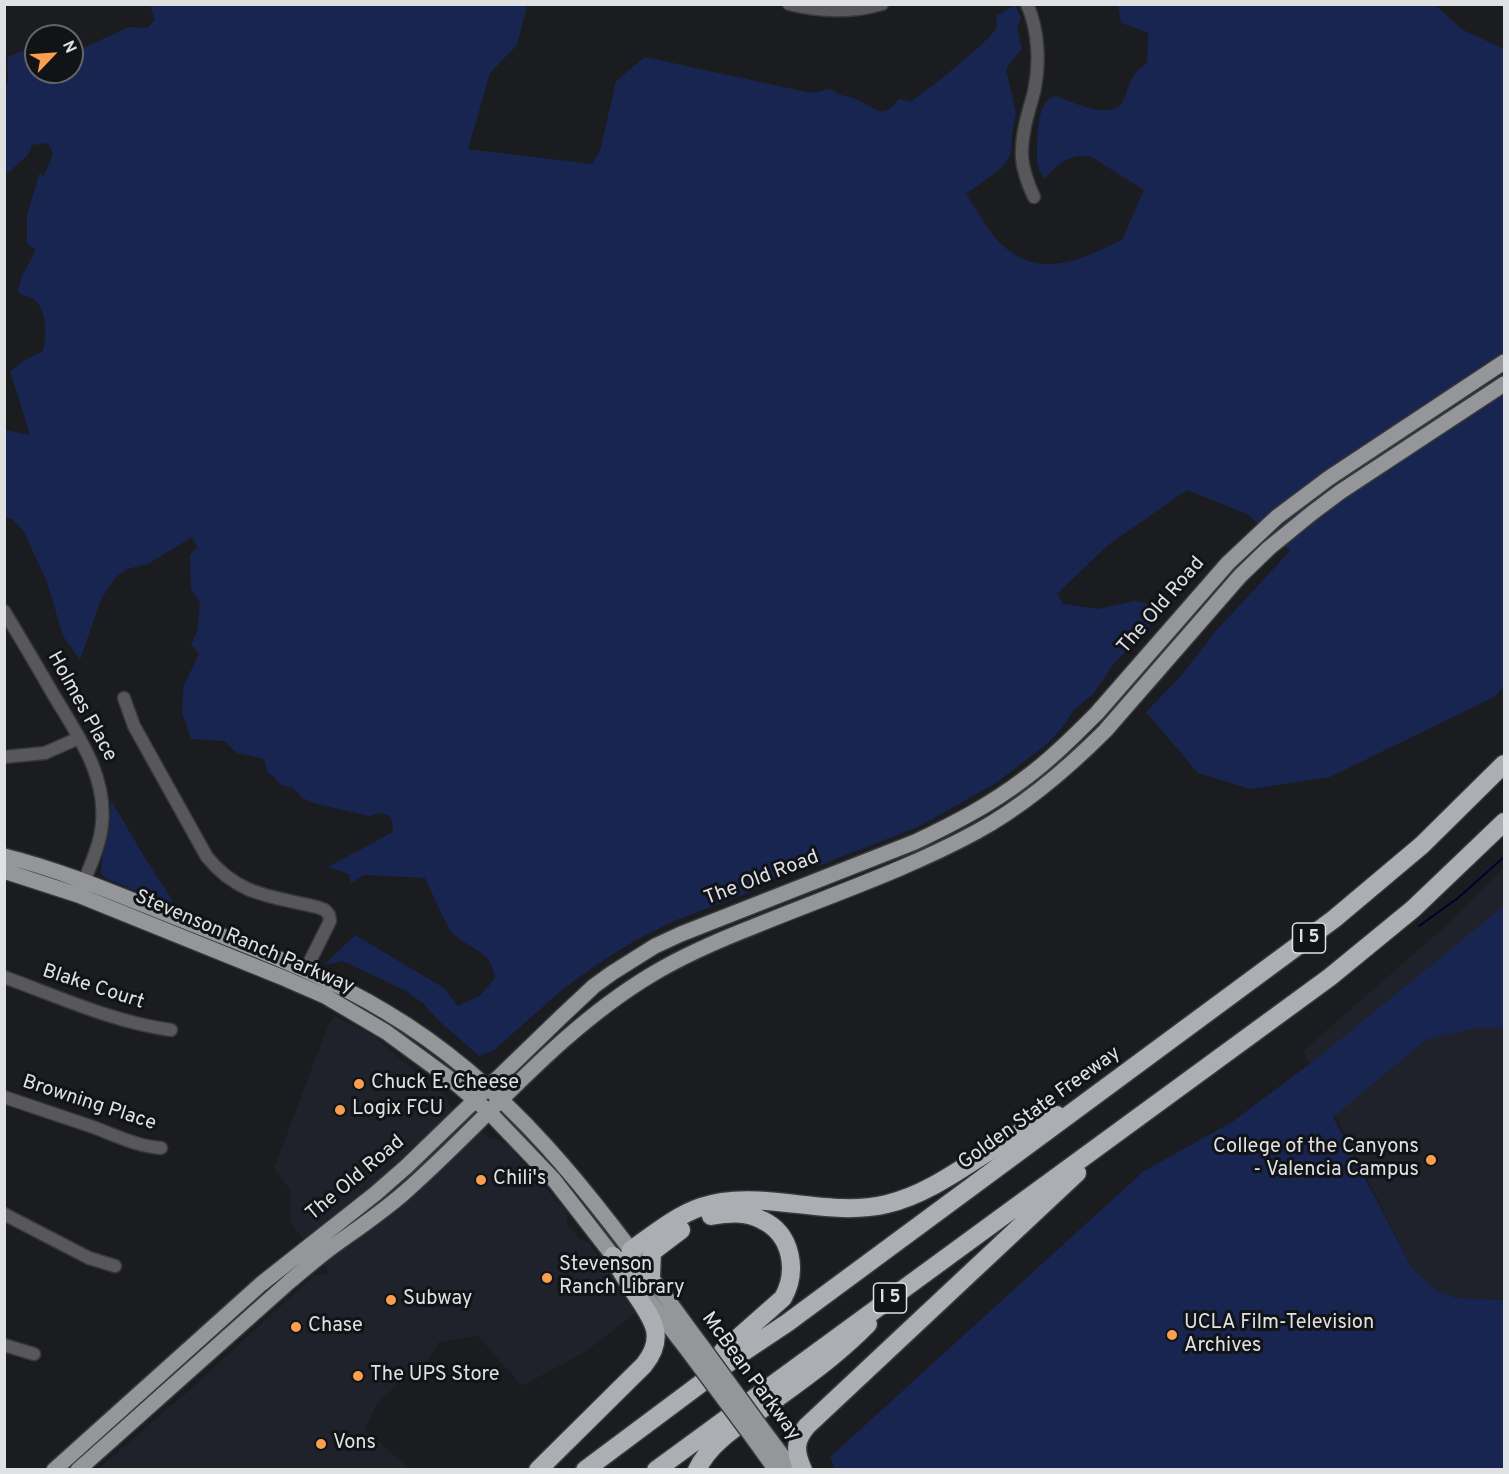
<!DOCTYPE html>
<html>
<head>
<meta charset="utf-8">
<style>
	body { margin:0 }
	#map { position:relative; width:1509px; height:1474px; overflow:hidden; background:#1a1c1f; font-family:Overpass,sans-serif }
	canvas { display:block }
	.frame { position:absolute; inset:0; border:6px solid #e0e1e3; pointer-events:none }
	.north { position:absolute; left:24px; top:24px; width:60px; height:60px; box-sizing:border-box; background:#111316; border:2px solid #646568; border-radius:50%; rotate:65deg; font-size:16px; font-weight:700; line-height:24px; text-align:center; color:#e0e1e3 }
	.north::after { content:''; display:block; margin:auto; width:21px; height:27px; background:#fa9f4f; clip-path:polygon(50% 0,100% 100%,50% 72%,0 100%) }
</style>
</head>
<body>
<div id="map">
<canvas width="1509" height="1474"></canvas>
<div class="frame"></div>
<div class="north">N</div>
</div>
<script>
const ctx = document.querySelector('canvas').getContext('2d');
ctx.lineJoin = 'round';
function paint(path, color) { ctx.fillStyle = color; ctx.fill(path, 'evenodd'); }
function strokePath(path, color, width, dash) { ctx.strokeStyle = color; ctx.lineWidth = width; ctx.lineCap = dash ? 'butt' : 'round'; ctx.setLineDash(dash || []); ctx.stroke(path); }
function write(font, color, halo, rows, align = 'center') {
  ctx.font = font + ' Overpass,sans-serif'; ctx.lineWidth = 6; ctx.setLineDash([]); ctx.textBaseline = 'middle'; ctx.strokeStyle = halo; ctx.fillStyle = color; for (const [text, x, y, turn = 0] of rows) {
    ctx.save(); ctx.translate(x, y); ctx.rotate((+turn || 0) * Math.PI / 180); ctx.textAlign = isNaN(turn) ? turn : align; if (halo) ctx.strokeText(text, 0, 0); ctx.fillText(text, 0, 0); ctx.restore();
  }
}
const built = new Path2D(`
	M1504 868V1300L1455 1298 1435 1289 1412 1268 1303 1051 1449 923Z
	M335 1016 378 1038 398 1057 443 1093 448 1100 449 1105 489 1138H496L508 1145 567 1212V1224L579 1238 589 1243 638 1311 585 1352 522 1386 478 1336 439 1342 423 1368 403 1380 377 1403 365 1430 410 1469 97 1470 204 1377 313 1276 330 1273 290 1222V1190L274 1168 329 1023Z`);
const green = new Path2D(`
	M150 5H527L517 45 490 73 468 149 592 164 600 151 616 81 645 57 811 93 831 89C839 96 844 95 853 98 875 106 881 123 899 99L911 102C926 91 994 39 997 26 997 23 996 19 996 16L1015 5 1021 17 1017 28 1022 48 1006 69 1016 113 1012 134 1011 154 1002 168 966 194C977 209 987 230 1001 244 1040 281 1082 259 1122 240L1144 190 1090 156C1068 155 1057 163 1045 179 1042 174 1038 168 1037 161 1037 145 1035 101 1055 96 1073 102 1112 122 1123 101 1127 93 1129 83 1134 75 1137 70 1143 67 1147 62L1148 35 1150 33 1121 23 1118 5H1435L1463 30 1504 49V686L1496 696 1330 777 1250 789 1198 773 1146 712 1180 677 1215 632 1290 551 1247 514 1187 490 1108 545 1057 594 1063 604 1098 609 1135 601 1146 603 1161 610 1140 638 1114 663 1094 693 1074 710 1059 732 1042 748 996 783 920 826 821 865 796 870 779 875 752 891 674 921 634 941 596 965 562 990 493 1051 479 1056 438 1020 424 1004 406 991 343 961 324 965 355 935 444 988 458 1006 481 995 495 978C492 952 472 949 455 936 447 929 431 890 425 878L364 875 351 883 349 874 328 867 391 833 393 829 392 821 388 815 380 813 369 816 317 804 302 798 292 787C276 787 280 779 268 773L264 759 237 753 224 741 191 739 182 712 183 696 184 685 199 654 191 644 197 632 200 603 191 589 190 555 197 547 192 537 148 564 127 569 117 576 101 599 80 660 63 636 47 582 24 532 12 519 5 517V430L30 435 10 371 27 359 43 351C48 333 47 295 21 295L18 290 22 276 36 250 27 243V216L39 174 44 176 53 154 48 143 32 145 28 155 9 172H5L4 91C13 76 5 72 8 57L27 49 36 48V72H72V49L79 50 129 27 147 28 155 20Z
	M111 800 145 858 171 898 172 903 183 910 107 879 101 874 102 860 110 825Z
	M1504 906V1028H1474L1425 1040 1333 1117 1412 1268 1435 1289 1455 1298 1504 1300V1469H835L830 1457 1144 1171 1232 1122 1320 1056Z`);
const stream = new Path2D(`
	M1419 926 1458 898 1504 857`);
const minor = new Path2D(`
	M789 4C821 12 851 13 882 4
	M1027 4C1039 31 1040 64 1034 92 1028 114 1021 134 1022 157 1023 172 1028 184 1034 197
	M4 611C21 639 37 666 53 694 77 734 107 775 102 824 100 846 89 868 81 889
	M124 698 134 726 207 857C239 896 271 896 317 907L325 910 329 915 330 921 305 971
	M4 757 45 753 79 738
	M4 977C59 997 113 1022 171 1030
	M4 1097C33 1107 61 1116 90 1126 113 1134 135 1146 161 1148
	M4 1214 89 1258 115 1266
	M4 1345 34 1354`);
const major = new Path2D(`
	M4 856C69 872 130 900 192 924 257 950 325 975 386 1012 524 1094 607 1218 701 1345
	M4 871 78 895 286 979 325 996 386 1032 453 1081 489 1112 554 1180 620 1265
	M645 1295 689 1352
	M763 1430 793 1470
	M753 1438 776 1470
	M54 1470 261 1284 375 1194 407 1166 561 1017 594 986 612 973 655 946 681 934 915 842C953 824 990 805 1024 779 1050 760 1074 736 1097 713L1228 563 1277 517 1329 478 1504 362
	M78 1470 289 1282C302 1271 315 1260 328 1250 354 1231 380 1214 404 1193 486 1121 556 1032 651 975 684 955 719 940 755 926 828 896 906 870 976 832 1024 806 1066 770 1105 731L1240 576 1269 548 1312 513 1340 492 1504 384`);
const highway = new Path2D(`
	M651 1277 652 1252 681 1230
	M640 1288C633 1275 627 1265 631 1250 653 1235 675 1216 701 1207 760 1187 825 1219 887 1204 934 1193 974 1158 1016 1135 1029 1127 1043 1121 1057 1115
	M709 1372 723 1351 783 1298C798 1271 792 1234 762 1220 746 1211 728 1213 711 1216
	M538 1470 644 1365C667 1336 652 1319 635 1293 627 1281 620 1269 613 1256
	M585 1470 739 1355 787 1323 1334 919 1422 845 1504 764
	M656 1470 1330 977 1413 909 1504 822
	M697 1470C710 1441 743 1423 768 1405 803 1379 838 1355 868 1324
	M803 1470C795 1452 794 1441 807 1426L1077 1173`);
const majorBridge = new Path2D(`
	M701 1345 763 1430
	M689 1352 753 1438`);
const markers = [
	[359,1084,6,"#fa9f4f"],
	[340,1110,6,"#fa9f4f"],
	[1431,1160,6,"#fa9f4f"],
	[481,1180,6,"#fa9f4f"],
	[547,1278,6,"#fa9f4f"],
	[391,1300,6,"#fa9f4f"],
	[296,1327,6,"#fa9f4f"],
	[1172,1335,6,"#fa9f4f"],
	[358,1376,6,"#fa9f4f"],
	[321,1444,6,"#fa9f4f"]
];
const shields = [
	[1309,938,33],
	[890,1298,33]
];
const shieldNames = [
	["I 5",1309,938],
	["I 5",890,1298]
];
const streetNames = [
	["The Old Road",1162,606,-49],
	["Holmes Place",81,707,61],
	["The Old Road",762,879,-21],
	["Stevenson Ranch Parkway",244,943,23],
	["Blake Court",93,988,18],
	["Browning Place",89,1104,18],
	["Golden State Freeway",1040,1109,-36],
	["The Old Road",356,1179,-40],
	["McBean Parkway",750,1377,54]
];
const poiNames = [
	["Chuck E. Cheese",371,1084],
	["Logix FCU",352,1110],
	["College of the Canyons",1419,1148,"right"],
	["- Valencia Campus",1419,1171,"right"],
	["Chili's",493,1180],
	["Stevenson",559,1266],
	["Ranch Library",559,1289],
	["Subway",403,1300],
	["UCLA Film-Television",1184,1324],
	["Archives",1184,1347],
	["Chase",308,1327],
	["The UPS Store",370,1376],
	["Vons",333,1444]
];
paint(built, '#1f222b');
paint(green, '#192551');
strokePath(stream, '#020030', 2);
strokePath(minor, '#36383a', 15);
strokePath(major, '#36383a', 18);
strokePath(highway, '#36383a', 21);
strokePath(minor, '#58585a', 12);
strokePath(major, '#94969a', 15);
strokePath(highway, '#acaeb3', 18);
strokePath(majorBridge, '#36383a', 18, []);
strokePath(majorBridge, '#94969a', 15);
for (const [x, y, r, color] of markers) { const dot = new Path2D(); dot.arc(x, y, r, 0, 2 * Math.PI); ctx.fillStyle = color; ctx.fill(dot); strokePath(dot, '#111316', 2); }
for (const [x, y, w] of shields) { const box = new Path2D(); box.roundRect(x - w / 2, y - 15, w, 30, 4.5); ctx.fillStyle = '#111316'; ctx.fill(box); strokePath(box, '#e0e1e3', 1.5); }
write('bold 18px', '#e0e1e3', null, shieldNames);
write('20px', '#e0e1e3', '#111316', streetNames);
write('20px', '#e0e1e3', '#111316', poiNames, 'left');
</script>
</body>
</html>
